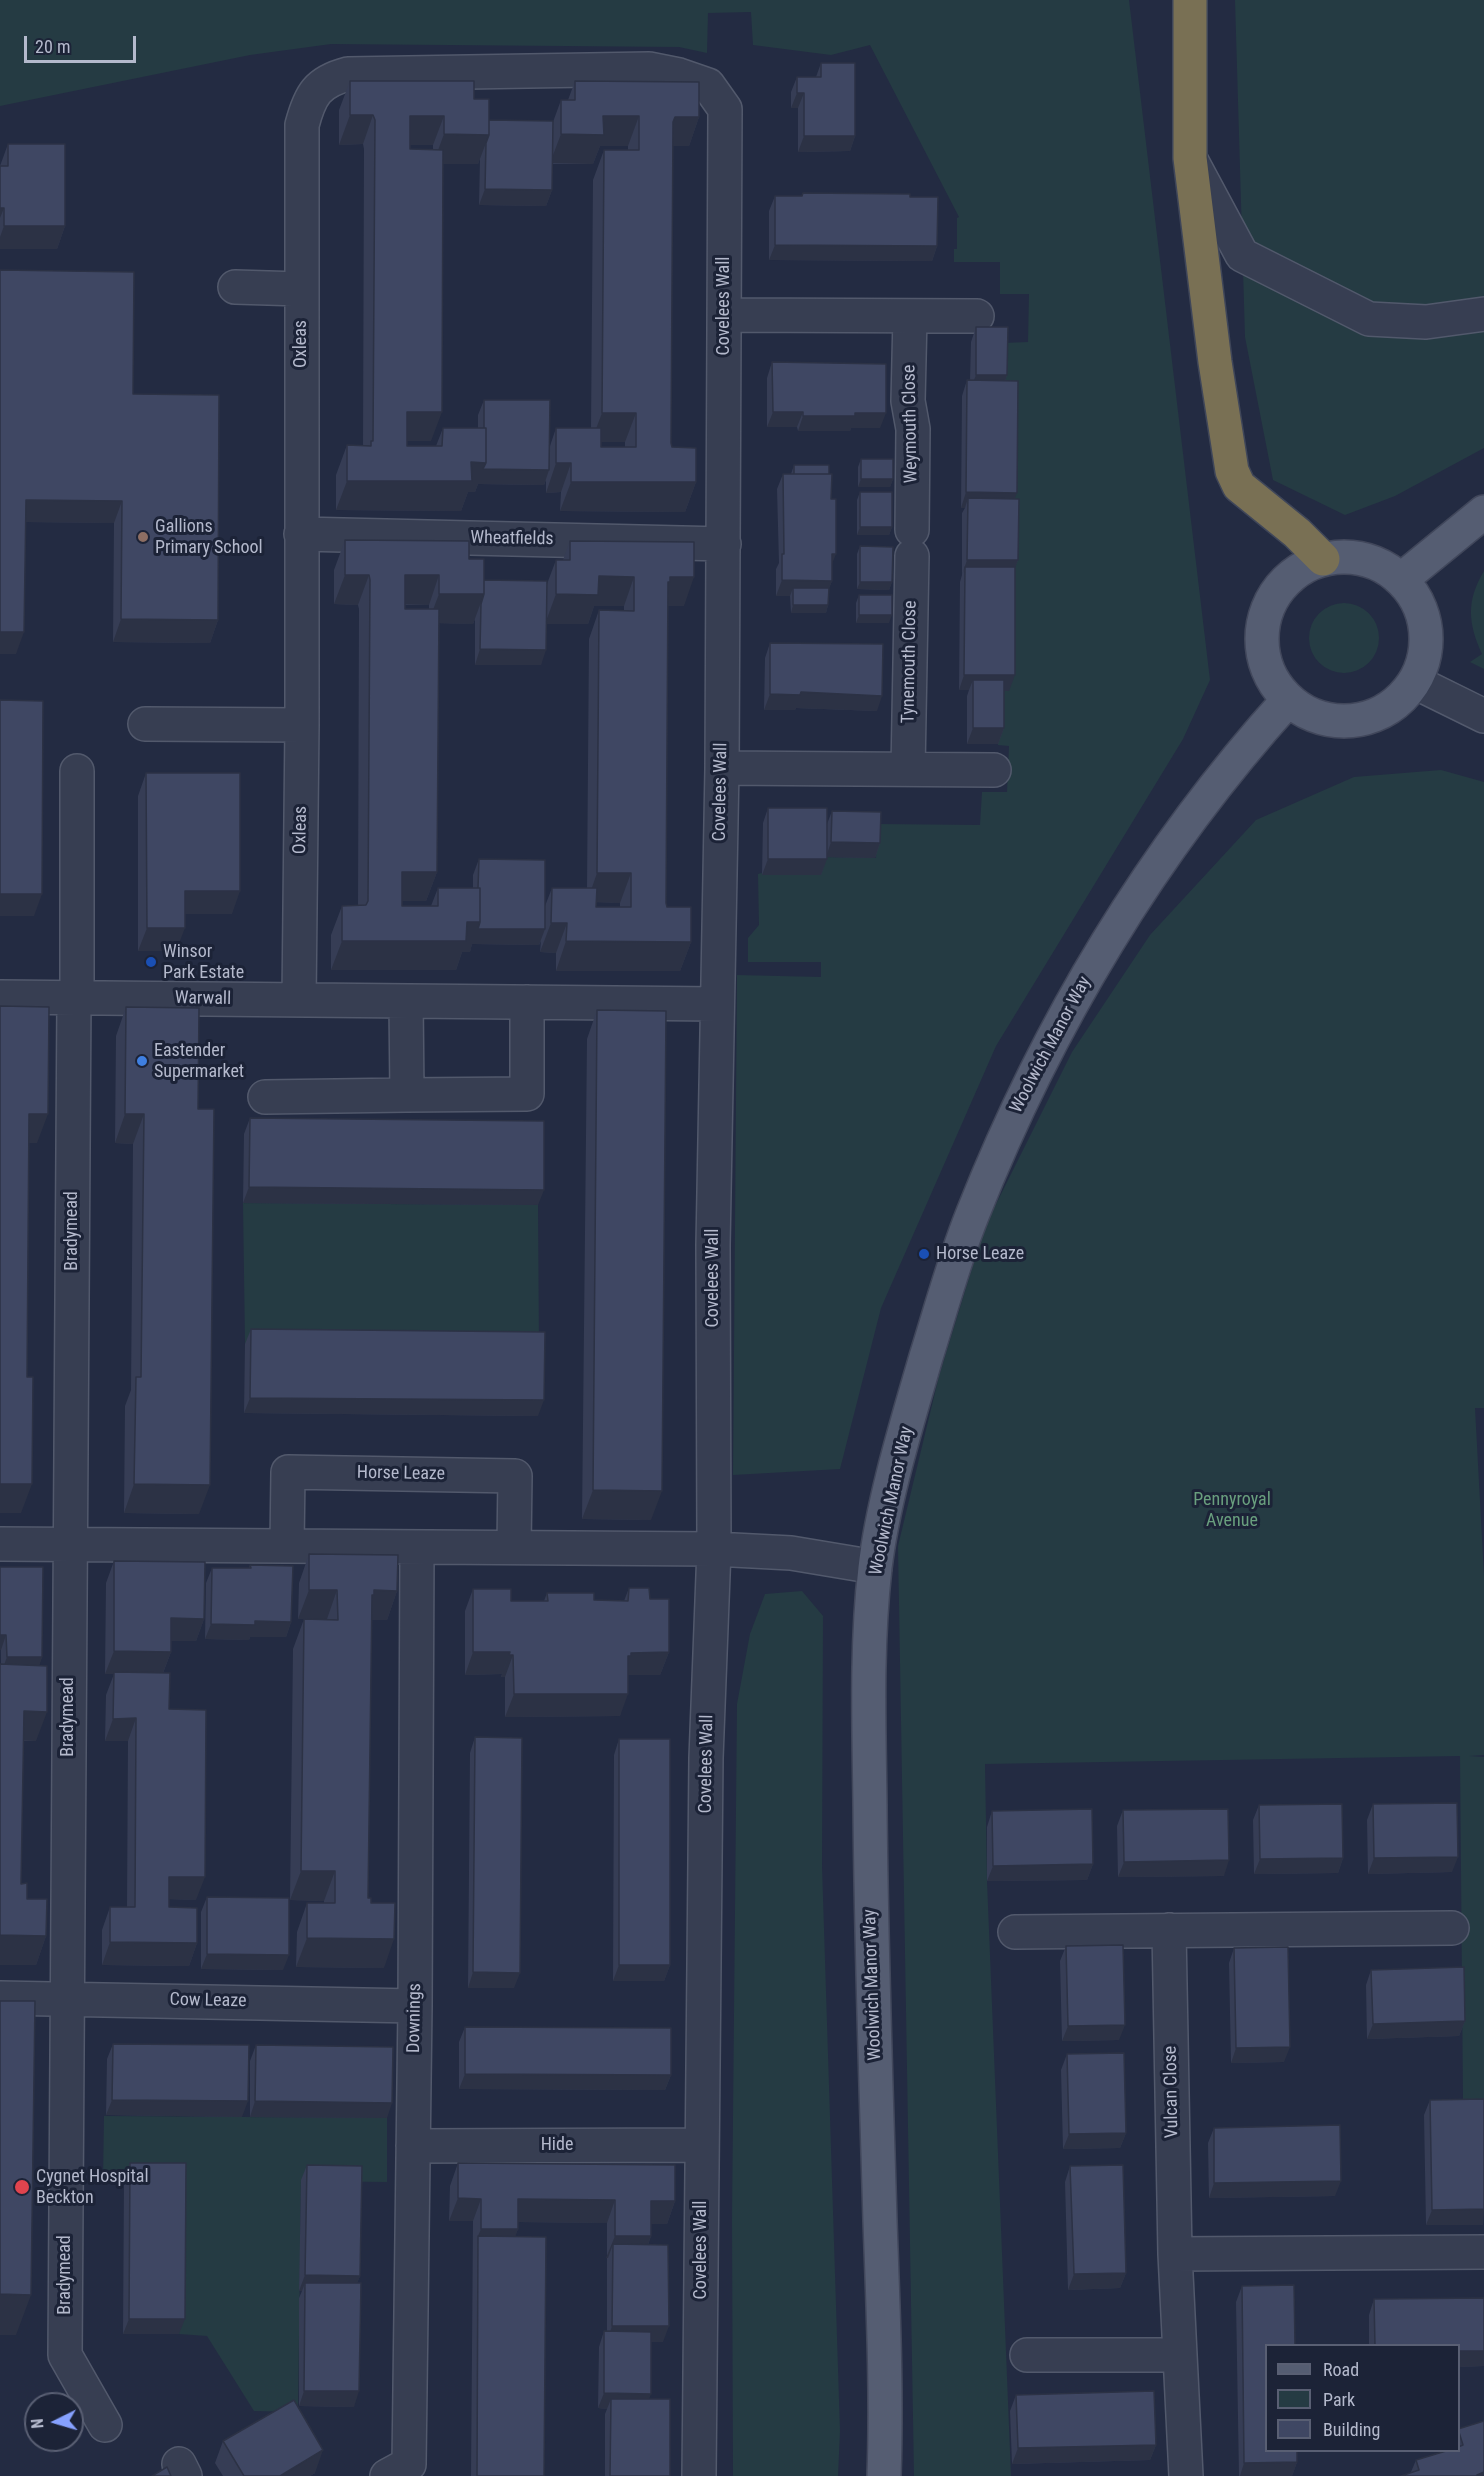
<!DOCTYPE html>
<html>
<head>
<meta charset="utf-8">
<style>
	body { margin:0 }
	#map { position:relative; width:1484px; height:2476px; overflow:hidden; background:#232b42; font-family:"Roboto Condensed",sans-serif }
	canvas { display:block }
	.legend { position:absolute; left:1265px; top:2344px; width:195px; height:108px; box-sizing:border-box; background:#1c2337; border:2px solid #595f73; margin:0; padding:8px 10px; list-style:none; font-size:18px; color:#b4b9cc }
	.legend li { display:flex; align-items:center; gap:12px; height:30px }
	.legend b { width:30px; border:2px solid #595f73 }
	.north { position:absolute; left:24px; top:2392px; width:60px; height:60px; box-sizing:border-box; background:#1c2337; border:2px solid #595f73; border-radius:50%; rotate:265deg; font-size:16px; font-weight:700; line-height:24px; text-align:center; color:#b4b9cc }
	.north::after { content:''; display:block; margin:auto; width:21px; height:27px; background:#86a1ff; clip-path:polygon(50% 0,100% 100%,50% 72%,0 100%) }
	.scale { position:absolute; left:24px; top:36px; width:112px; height:27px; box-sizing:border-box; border:3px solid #b4b9cc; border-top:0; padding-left:8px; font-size:18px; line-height:21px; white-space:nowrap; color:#b4b9cc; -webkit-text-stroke:4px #1c2337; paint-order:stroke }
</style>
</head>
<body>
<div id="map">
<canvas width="1484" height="2476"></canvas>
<ul class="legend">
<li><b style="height:8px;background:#555d72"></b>Road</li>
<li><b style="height:16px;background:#253b43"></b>Park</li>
<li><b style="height:16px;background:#3f4763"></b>Building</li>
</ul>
<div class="north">N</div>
<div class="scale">20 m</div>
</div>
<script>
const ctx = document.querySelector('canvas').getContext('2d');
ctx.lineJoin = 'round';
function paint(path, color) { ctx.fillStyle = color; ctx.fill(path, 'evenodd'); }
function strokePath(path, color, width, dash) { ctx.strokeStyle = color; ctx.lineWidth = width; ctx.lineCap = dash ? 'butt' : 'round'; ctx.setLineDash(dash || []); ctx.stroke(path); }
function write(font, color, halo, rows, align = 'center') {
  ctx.font = font + ' "Roboto Condensed",sans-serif'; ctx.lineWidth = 6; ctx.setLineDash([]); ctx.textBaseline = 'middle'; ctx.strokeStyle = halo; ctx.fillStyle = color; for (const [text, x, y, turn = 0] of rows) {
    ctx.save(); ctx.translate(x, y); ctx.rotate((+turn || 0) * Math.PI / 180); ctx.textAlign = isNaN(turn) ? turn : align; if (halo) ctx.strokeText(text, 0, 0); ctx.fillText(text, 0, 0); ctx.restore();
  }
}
const green = new Path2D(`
	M0 0H1129L1210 680 1183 739 996 1046 881 1308 840 1469 733 1475 737 975 821 977V962H748V938L759 925 758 874 826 857 876 858 877 824 980 825 982 792H1007L1009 746 998 745V696L1000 691H1009L1003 343 1028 342 1029 294H1000V262H954V249H957V218L959 217 870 45 831 55 753 45 751 12 708 13 707 53 679 47 331 44 250 55 0 106Z
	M1235 0H1484V448L1395 496 1345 515 1273 480 1245 337Z
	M1484 571V669L1470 662 1482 654C1468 623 1466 601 1484 571Z
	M1309 638a35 35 0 1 1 70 0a35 35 0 1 1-70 0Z
	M1441 770 1484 782V1408H1475L1484 1576V1755L1469 1756 1484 1757V2099L1463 2100 1460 1756 985 1764 987 1881 1011 2476H914L898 1546 939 1376 985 1226 1072 1052 1150 935 1256 820 1354 777Z
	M243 1203 538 1205 539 1347 245 1344Z
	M802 1591 823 1616 822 1866 840 2431 838 2476H733L732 2219 737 1704 750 1634 765 1594Z
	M104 2116 387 2118V2182L301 2181 298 2412 254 2411 207 2336 179 2334 181 2179H103Z`);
const minor = new Path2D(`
	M1191 160 1242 255 1369 319 1426 322 1484 314
	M235 287 301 289
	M725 315 977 316
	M910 317 908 401 913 429 912 530
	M301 534 724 544
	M1415 682 1484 716
	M145 724 302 725
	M722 768 994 770
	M908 769 912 556
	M77 771V998
	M0 997 717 1004
	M74 998 65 2355 105 2425
	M299 1000 302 725V125C310 95 317 82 348 74L649 69 679 75 708 85 725 109 722 768 713 1245 714 1549 706 1758 699 2476
	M406 1001 407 1095 527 1094V1002
	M265 1097 407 1095
	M0 1544 714 1549 791 1553 875 1567
	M287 1546 288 1472 515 1476 514 1547
	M1169 1930 1175 2254 1186 2476
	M1015 1932 1452 1928
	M0 1998 415 2006
	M413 2146 702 2145
	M1175 2254 1484 2252
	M1027 2355H1180
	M179 2464 185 2476
	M387 2476 409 2464 415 2006 417 1547`);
const major = new Path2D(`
	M1262 639a82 82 0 1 1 164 0a82 82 0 1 1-164 0Z
	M1402 579 1484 512
	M884 2476C887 2391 883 2306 880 2221 876 2082 871 1943 870 1805 869 1726 866 1647 875 1568 883 1500 907 1423 926 1357 941 1309 954 1260 973 1213 1047 1026 1152 850 1288 700`);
const highway = new Path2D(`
	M1190 0V158L1215 362 1232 471 1239 486 1297 533 1323 559`);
const wall = new Path2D(`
	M821 63 855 136 850 151 798 152V108H791V92L797 77H816Z
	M350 81 474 99 489 120 553 122 561 100H568L575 81 699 117 689 146H673L671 443 672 447 696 482 685 512 560 511 561 492 546 493V480L544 485 478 484 475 492H468L461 511 336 510V475L347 445 363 446 364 149 363 144 339 145V110ZM410 145H433V150L410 149ZM600 146H628V150H604L593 180 591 428H556L550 446 484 400 478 415V428H443L436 446H407V441H431L443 164H478L480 158 479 205 546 206 552 190V164H593ZM601 442H625V447H601Z
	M8 144 65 226 57 249H0V166Z
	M803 193 910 197 937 246 932 261 769 260V211L775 196H802Z
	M0 270 133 394 218 620 210 643 113 642 114 523 26 522 16 654Z
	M976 327 1007 375 1005 381 1015 499 1018 560 1015 567 1009 691H1004V728L998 744H967V696L969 690H959L960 582 962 575V513L965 508H961L962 396 967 380H970L971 342Z
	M772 362 880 428H851L850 431H798L797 427H767V378Z
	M861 459 893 479 890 487H858V467Z
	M794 465 832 565V581L829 588 828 605 826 613H791L790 596H776V569L779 563 777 489 783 474H791Z
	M860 492 892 527 889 535H857V500Z
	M345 540 469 559 484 580 547 584 556 560H563L570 541 684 606H668L666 903 667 907 691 942 680 971H556V953L540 952 541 941 539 945 472 944 470 952H462L456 970H331V935L342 906H358L359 609 358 605 334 604V570ZM405 605H429V609H405ZM594 606H624V610H599L589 639 587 888H552L545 906 479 859 473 875V888H438L431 906H402V901H426L437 872 438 623 473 624 475 619V665H541L547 624H588ZM596 902 620 903V907H596Z
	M860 546 892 582 889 590 857 589V554Z
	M859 595 889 623H856V603Z
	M770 643 877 711 796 708 795 710H764L765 658Z
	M146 773 232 914H185L176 951H138V796Z
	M768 808 827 824 832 811 880 843 875 858 827 857 821 875H762L763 823Z
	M126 1007 198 1109 199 1514 124 1513 125 1406 131 1390 133 1144 115 1143 116 1036Z
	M597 1010 651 1520 582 1519 587 1039Z
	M250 1118 538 1205 243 1203 244 1134Z
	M251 1329 538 1416 244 1413 245 1344Z
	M309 1554 397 1591 387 1620H371L368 1898 371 1903 384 1968 296 1967 297 1932 307 1903H324V1901L290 1900 293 1649 304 1619H327H298L299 1583Z
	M114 1561 204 1619 196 1641H171V1652L163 1673 169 1709 196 1900 169 1899V1907L197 1943 189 1966 102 1965V1930L110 1907H127L128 1741H105L106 1695 114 1674H105L106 1583Z
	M250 1565 291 1622 286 1637H250L249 1640 205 1639 206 1583 212 1568H249Z
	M0 1567 42 1657 39 1665 36 1741H23L21 1884 27 1899 46 1936 36 1965H0V1664H1Z
	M629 1588 650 1599 669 1652 660 1675H628L620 1716 505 1717V1677H501L502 1674 465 1675V1611L473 1589 511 1601H544L547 1593 594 1600 624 1601Z
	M475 1737 514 1988H468L470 1753Z
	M619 1739 670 1965 664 1981H613L614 1755Z
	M1373 1804 1452 1872 1368 1874 1367 1820Z
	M1259 1805 1343 1858 1338 1873 1254 1874 1253 1820Z
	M1123 1810 1224 1876 1118 1877 1117 1826Z
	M992 1811 1093 1864 1087 1880 987 1881V1827Z
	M207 1897 283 1970 201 1969V1912Z
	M1066 1946 1119 2040 1062 2041 1060 1961Z
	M1234 1948 1284 2062 1231 2063 1229 1963Z
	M1371 1970 1465 2021 1459 2036 1367 2039 1366 1985Z
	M465 2027 671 2075 665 2090 459 2089V2042Z
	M113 2044 242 2117 106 2115 107 2059Z
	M256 2045 387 2118 250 2117V2061Z
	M1067 2054 1126 2133 1120 2148 1063 2149 1061 2070Z
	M1430 2100 1483 2225H1426L1424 2115Z
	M1214 2128 1335 2196 1209 2198 1208 2143Z
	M130 2163 179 2334H123L124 2179Z
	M458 2163 675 2201 667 2224H651V2236L648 2245 663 2342H651L649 2399 670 2476H605V2414L607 2409 598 2408 599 2347 604 2331H607V2223L518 2222V2229L515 2236 544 2476H471L473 2221H449L450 2186Z
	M307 2165 360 2276 357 2283 354 2407 299 2406V2298L302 2291H299L301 2180Z
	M1070 2166 1126 2273 1120 2288 1068 2290 1065 2182Z
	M1242 2286 1297 2462 1292 2476H1239L1236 2302Z
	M1484 2298V2366L1458 2367V2346H1369V2315L1374 2299Z
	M1016 2395 1156 2445 1150 2460 1012 2464 1010 2411Z
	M1458 2429 1484 2476 1411 2472 1416 2460 1458 2451Z
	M223 2441 315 2473 310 2476H223L215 2463Z`);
const shadedWall = new Path2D(`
	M797 93H804L798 108H791Z
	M350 115H373L363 144 339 145Z
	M410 116H444L433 145H399Z
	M603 116H639L628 146H600L593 164 550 163 561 134Z
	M675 117H699L689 146H664Z
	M444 134 489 135 478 164H433Z
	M804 136H855L850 151 798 152Z
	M485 189 552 190 546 206 479 205Z
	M0 208H4L0 218Z
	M4 226H65L57 249H0V237Z
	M775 245 937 246 932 261 769 260Z
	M976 375H1007L1002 391 970 390Z
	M407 412H442L431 441H397Z
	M773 412H803L797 427H767Z
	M602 413H636L625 442H591Z
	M855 413H886L880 428H851L850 431H798L803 416Z
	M471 462 486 463 549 470 544 485 478 484 475 492H468L461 511 336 510 347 481Z
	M556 463H571L561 492 546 493Z
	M861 479H893L890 487H858Z
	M571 482H696L685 512 560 511Z
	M966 492 1017 493 1011 508 968 498 965 508H961Z
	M26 500 122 501 114 523 18 522Z
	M860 527H892L889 535H857Z
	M832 554H836L830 569Z
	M967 560H1018L1012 576 965 567 962 575Z
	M345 575H369L358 605 334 604Z
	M405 575H439L429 605 394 604Z
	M599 576 634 577 624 606H594L588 624H545L556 594Z
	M670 577H694L684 606H661Z
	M782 580 832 581 826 596 793 588 790 596H776Z
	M860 582H892L889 590 857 589Z
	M439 594H484L473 624 428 623Z
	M793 605H828L826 613H791Z
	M859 615H892L889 623H856Z
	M121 619 218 620 210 643 113 642Z
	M0 632H24L16 654H0Z
	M480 649 546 650 541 665H475Z
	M964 675H1015L1009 691 973 690V680L969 690H959Z
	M801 692 882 696 877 711 796 708 795 710H764L770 694Z
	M973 728H1004L998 744H967Z
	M831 842 880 843 875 858 826 857Z
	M768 859H827L821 875H762Z
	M402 872H437L426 901H391Z
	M597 873H631L620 903 587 902Z
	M185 891H240L232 914H176Z
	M0 894H42L34 916H0Z
	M467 922H480L545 929 539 945 472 944 470 952H462L456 970H331L342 941Z
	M551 923H567L556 953 540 952Z
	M147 928H185L176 951H138Z
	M566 941 691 942 680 971H556Z
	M29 1114H48L37 1143H18Z
	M125 1114H144L133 1144 115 1143Z
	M249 1187 544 1190 538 1205 243 1203Z
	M250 1398 544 1400 538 1416 244 1413Z
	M0 1484H32L21 1513H0Z
	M134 1484 210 1485 199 1514 124 1513Z
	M593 1490 662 1491 651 1520 582 1519Z
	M309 1590H337L327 1619H298Z
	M374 1590 397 1591 387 1620H365Z
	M171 1618 204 1619 196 1641H163Z
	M255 1621 291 1622 286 1637H250L249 1640 205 1639 211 1624Z
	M0 1635H6L1 1650H0Z
	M114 1651 171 1652 162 1675 105 1674Z
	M473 1652H510L502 1674 465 1675Z
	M669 1652 660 1675H624L628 1656 631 1653Z
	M509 1655H513L505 1677H501Z
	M7 1657H42L37 1673H1Z
	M514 1694H628L620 1716 505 1717Z
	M24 1711 47 1712 36 1741 13 1740Z
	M136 1718 128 1741H105L113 1719Z
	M1458 1857 1452 1872 1368 1874 1374 1858Z
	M1343 1858 1338 1873 1254 1874 1260 1859Z
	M1229 1860 1224 1876 1118 1877 1124 1862Z
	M1093 1864 1087 1880 987 1881 993 1866Z
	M301 1871H335L324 1901 290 1900Z
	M169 1877H205L196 1900 161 1899Z
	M0 1935 46 1936 36 1965H0Z
	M307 1938 394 1939 384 1968 296 1967Z
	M110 1942 197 1943 189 1966 102 1965Z
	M207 1954 289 1955 283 1970 201 1969Z
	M619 1965H670L664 1981H613Z
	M473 1972 520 1973 514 1988H468Z
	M1465 2021 1459 2036 1367 2039 1373 2024Z
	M1125 2025 1119 2040 1062 2041 1068 2026Z
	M1290 2047 1284 2062 1231 2063 1236 2048Z
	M465 2074 671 2075 665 2090 459 2089Z
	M112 2100 248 2101 242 2117 106 2115Z
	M255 2101 392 2103 387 2118 250 2117Z
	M1126 2133 1120 2148 1063 2149 1069 2134Z
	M1341 2181 1335 2196 1209 2198 1214 2183Z
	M458 2198 481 2199 473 2221H449Z
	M518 2199 615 2200 607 2223 510 2222Z
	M651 2201H675L667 2224H643Z
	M1484 2209 1483 2225H1426L1432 2210Z
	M481 2229H518L510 2252 478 2236Z
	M615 2236H651L643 2259 613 2244 608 2258H606Z
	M1126 2273 1120 2288 1068 2290 1074 2274Z
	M305 2275 360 2276 354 2291 305 2283 302 2291H299Z
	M0 2294 31 2295 16 2335H0Z
	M129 2319H185L179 2334H123Z
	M612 2326H669L663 2342H607Z
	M1458 2351H1484V2366L1458 2367Z
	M304 2391H359L354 2407 299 2406Z
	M604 2393 651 2394 645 2409 611 2399 607 2409 598 2408Z
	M1156 2445 1150 2460 1012 2464 1018 2448Z
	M323 2450 315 2473 310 2476H280Z
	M1297 2462 1292 2476H1240L1244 2463Z
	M1484 2472V2476H1477V2475Z`);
const building = new Path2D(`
	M821 63H855V136H804V93H797V77H821Z
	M350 81H474V99H489V135L444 134V116H410V149L443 150 442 412H407V446H442L443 428H486V463L471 462 472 481H347V445L371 446V441H373L375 120 373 115H350Z
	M575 81 699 82V117H675L673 122 671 443 672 447 696 448V482H571V463H556V428H601V447H636V413H602L604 150H639V116H603L604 135 561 134V100H575Z
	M489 120 553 121 552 190 485 189 486 143 489 135Z
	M8 144H65V226H4V208H0V166H8Z
	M803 193 910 194V197H938L937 246 775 245V196H802Z
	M0 270 134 272 133 394 219 395 218 620 121 619 122 501 26 500 24 632H0Z
	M976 327H1008L1007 375H976Z
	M772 362 886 364V413H855V416H803V412H773Z
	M967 380 1018 381 1017 493 966 492Z
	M484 400H550L549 470 483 469 486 463V428H484Z
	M861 459H893V479H861Z
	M794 465H829V474H794Z
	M783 474H832L831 499H836V554H832V581L782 580V554H784Z
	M860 492H892V527H860Z
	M968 498 1019 499 1018 560H967Z
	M345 540 469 541V559H484V594H439V575H405V609H439L437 872H402V906H438V888H480V922H467L466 941H342V906L366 905 368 901 370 580 369 575H345Z
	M570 541 694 542V577H670V582H668L666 903 667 907H691V942L566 941 567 923H551L552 888H597L596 907H631V873H597L599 610 634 611V577L599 576 598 595 556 594V560H570Z
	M860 546 893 547 892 582H860Z
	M965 567H1015V675H964Z
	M484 580 547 581 546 650 480 649 481 604 484 594Z
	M793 588H829L828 605H793Z
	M859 595H892V615H859Z
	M770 643 883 644 882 696 801 692 800 695 770 694Z
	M973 680H1004V728H973Z
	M0 700 43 701 42 894H0Z
	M146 773H240V891H185V928H147Z
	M768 808H827V859H768Z
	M832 811 881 812 880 843 831 842Z
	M479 859 545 860V929H478L480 922V888H478Z
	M0 1006 49 1007 48 1114H29L27 1377H33L32 1484H0Z
	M126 1007 199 1008 198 1109H214L210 1485 134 1484 136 1377H141L144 1114H125Z
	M597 1010 666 1011 662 1491 593 1490Z
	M250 1118 544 1121V1190L249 1187Z
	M251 1329 545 1332 544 1400 250 1398Z
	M309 1554 398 1555 397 1591 374 1590V1595H372L368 1898H371V1903H395L394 1939 307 1938V1903H335V1871H301L304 1619 338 1620 337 1590H309Z
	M114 1561 205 1562 204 1619 171 1618V1652L114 1651Z
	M250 1565 293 1566 291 1622 255 1621V1625L211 1624 212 1568H251Z
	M0 1567H43L42 1657H7L6 1635H0Z
	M629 1588H649L650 1599H669V1652L631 1653V1656H628V1694H514L513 1655H509L510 1652H473V1589H511V1601H548L547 1593H594V1600L628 1601Z
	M0 1664 47 1666V1712L24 1711 21 1884 27 1883V1899H47L46 1936 0 1935Z
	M114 1672 170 1673 169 1709 206 1710 205 1877H169V1907L197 1908V1943L110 1942V1907H135L136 1718 113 1719Z
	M475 1737 522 1738 520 1973 473 1972Z
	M619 1739H670V1965H619Z
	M1457 1803 1458 1857 1374 1858 1373 1804Z
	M1342 1804 1343 1858 1260 1859 1259 1805Z
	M1092 1809 1093 1864 993 1866 992 1811Z
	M1228 1809 1229 1860 1124 1862 1123 1810Z
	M207 1897 289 1898V1955L207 1954Z
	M1123 1945 1125 2025 1068 2026 1066 1946Z
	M1288 1947 1290 2047 1236 2048 1234 1948Z
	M1464 1967 1465 2021 1373 2024 1371 1970Z
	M0 2001H35L31 2295 0 2294Z
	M465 2027 671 2028V2075L465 2074Z
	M113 2044 249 2045 248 2101 112 2100Z
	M256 2045 393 2047 392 2103 255 2101Z
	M1124 2053 1126 2133 1069 2134 1067 2054Z
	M1484 2099V2209L1432 2210 1430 2100Z
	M1340 2125 1341 2181 1214 2183V2128Z
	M130 2163H186L185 2319H129Z
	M458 2163 675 2165V2201H651V2236H615V2200L518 2199V2229H481V2199L458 2198Z
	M307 2165 362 2166 360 2276 305 2275Z
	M1123 2165 1126 2273 1074 2274 1070 2166Z
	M478 2236 546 2237 544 2476H477Z
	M613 2244 668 2245 669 2326H612Z
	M305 2283H361L359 2391H304Z
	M1294 2285 1295 2346H1266V2451H1297V2462L1244 2463 1242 2286Z
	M1484 2298V2351H1458V2346H1375L1374 2299Z
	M604 2331 651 2332V2394L604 2393Z
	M1154 2391 1156 2445 1018 2448 1016 2395Z
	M611 2399H670V2476H610Z
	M294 2400 323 2450 280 2476H244L223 2441Z
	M1484 2421V2472L1477 2475 1478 2476H1401L1419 2470 1416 2460 1446 2451H1458V2447L1463 2445 1458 2429Z
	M167 2467 171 2476H152Z`);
const markers = [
	[143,537,6,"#8d6e63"],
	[151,962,6,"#1a4fb4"],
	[142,1061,6,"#3f7fe0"],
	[924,1254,6,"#1a4fb4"],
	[22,2187,8,"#e0444e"]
];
const streetNames = [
	["Covelees Wall",724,306,-90],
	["Oxleas",301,344,-90],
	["Weymouth Close",911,424,-91],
	["Wheatfields",512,539,1],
	["Tynemouth Close",910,662,-89],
	["Covelees Wall",721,792,-89],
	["Oxleas",301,830,-89],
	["Warwall",203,999,1],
	["Woolwich Manor Way",1051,1045,-62],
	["Bradymead",72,1231,-90],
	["Covelees Wall",713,1278,-90],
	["Horse Leaze",401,1474,1],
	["Woolwich Manor Way",892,1501,-78],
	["Bradymead",68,1717,-90],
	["Covelees Wall",707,1764,-89],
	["Woolwich Manor Way",873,1985,-92],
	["Cow Leaze",208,2001,1],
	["Downings",415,2018,-89],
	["Vulcan Close",1172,2092,-91],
	["Hide",557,2145],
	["Covelees Wall",701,2250,-90],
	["Bradymead",65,2275,-90]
];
const poiNames = [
	["Gallions",155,527],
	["Primary School",155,548],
	["Winsor",163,952],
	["Park Estate",163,973],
	["Eastender",154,1051],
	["Supermarket",154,1072],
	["Horse Leaze",936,1254],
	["Cygnet Hospital",36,2177],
	["Beckton",36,2198]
];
const parkNames = [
	["Pennyroyal",1232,1500],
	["Avenue",1232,1521]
];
paint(green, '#253b43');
strokePath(minor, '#52596c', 36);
strokePath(major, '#41475b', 36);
strokePath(highway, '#3f4659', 36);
strokePath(minor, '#373e52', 33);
strokePath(major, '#555d72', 33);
strokePath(highway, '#797054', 33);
paint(wall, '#363d55');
paint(shadedWall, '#2c3245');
paint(building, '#3f4763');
strokePath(building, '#2c3245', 1.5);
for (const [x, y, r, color] of markers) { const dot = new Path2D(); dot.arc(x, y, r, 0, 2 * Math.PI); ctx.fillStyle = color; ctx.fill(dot); strokePath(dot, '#1c2337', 2); }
write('18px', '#b4b9cc', '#1c2337', streetNames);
write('18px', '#b4b9cc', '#1c2337', poiNames, 'left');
write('18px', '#699f7e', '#1c2337', parkNames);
</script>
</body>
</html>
